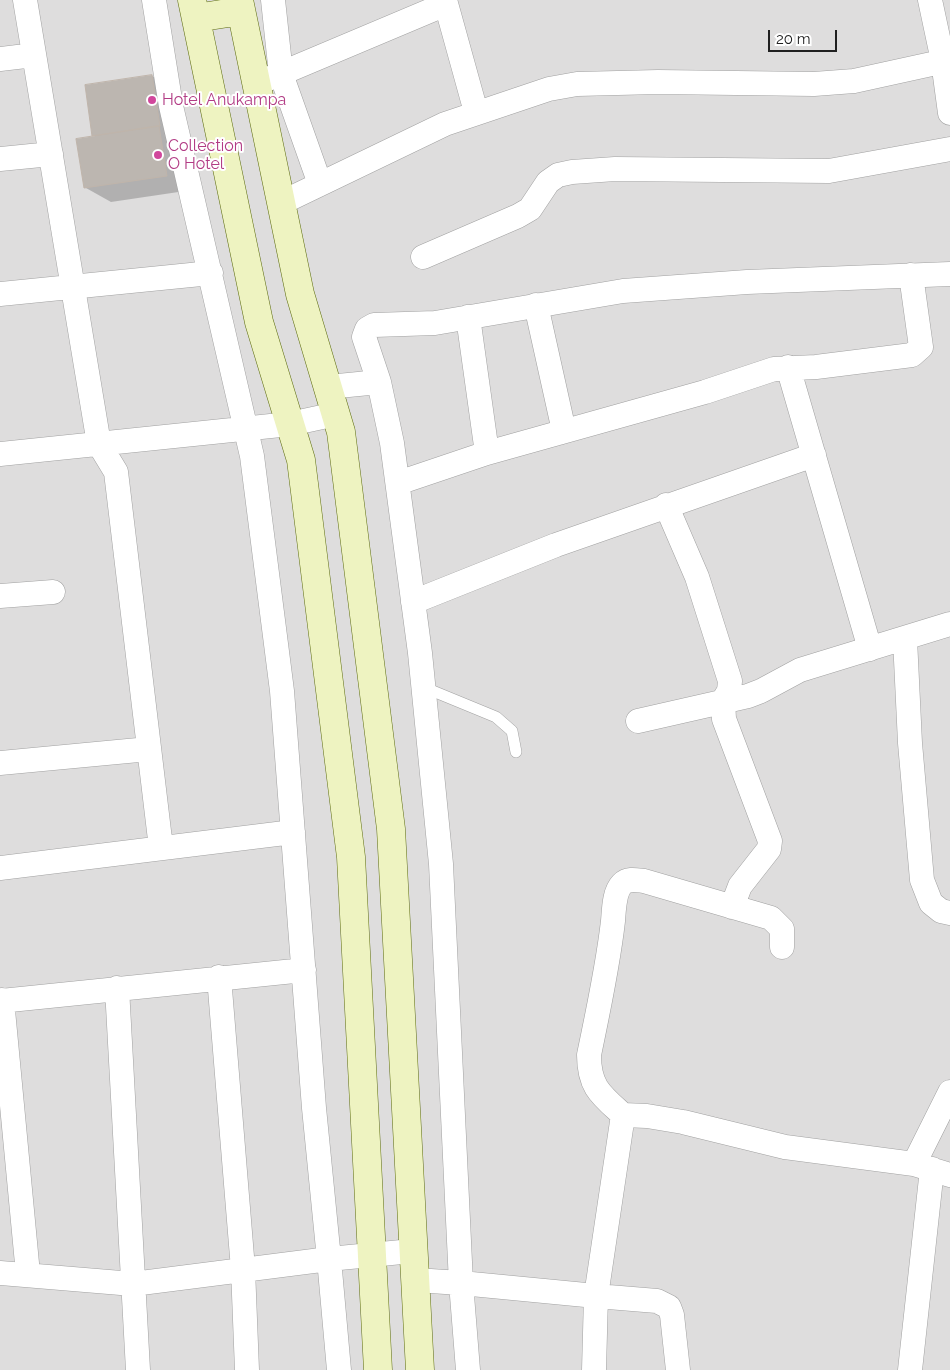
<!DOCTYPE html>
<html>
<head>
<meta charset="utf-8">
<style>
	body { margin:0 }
	#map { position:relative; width:950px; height:1370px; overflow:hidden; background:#efede7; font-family:Raleway,sans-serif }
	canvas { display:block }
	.scale { position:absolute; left:768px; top:30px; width:69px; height:22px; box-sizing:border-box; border:2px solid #202020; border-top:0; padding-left:6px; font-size:15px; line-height:18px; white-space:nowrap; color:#202020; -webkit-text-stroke:4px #fff; paint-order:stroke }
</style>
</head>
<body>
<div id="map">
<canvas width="950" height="1370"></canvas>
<div class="scale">20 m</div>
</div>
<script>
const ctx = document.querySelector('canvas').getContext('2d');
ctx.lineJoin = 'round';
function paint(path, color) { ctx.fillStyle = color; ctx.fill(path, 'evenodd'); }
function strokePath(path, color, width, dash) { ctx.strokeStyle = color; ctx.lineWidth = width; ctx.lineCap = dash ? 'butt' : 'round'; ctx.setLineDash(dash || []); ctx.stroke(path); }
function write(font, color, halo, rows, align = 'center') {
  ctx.font = font + ' Raleway,sans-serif'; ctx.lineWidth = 4; ctx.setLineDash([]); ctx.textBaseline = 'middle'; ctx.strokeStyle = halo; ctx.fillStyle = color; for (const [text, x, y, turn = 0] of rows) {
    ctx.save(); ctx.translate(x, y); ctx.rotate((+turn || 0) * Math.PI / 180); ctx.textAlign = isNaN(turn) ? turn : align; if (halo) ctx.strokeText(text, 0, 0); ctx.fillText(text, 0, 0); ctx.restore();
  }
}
const residential = new Path2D(`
	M0 0H950V1370H0Z`);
const shadow = new Path2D(`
	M152 76 171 87 192 190 111 202 86 188 97 137 94 135Z`);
const building = new Path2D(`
	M152 75 160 126 92 136 85 85Z
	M159 126 167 176 84 188 76 139Z`);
const lane = new Path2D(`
	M423 687 496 717 512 731 516 752`);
const street = new Path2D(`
	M25 0 99 444 116 472 161 848
	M154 0 171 106 252 456 282 691 314 1108 329 1259 412 1251
	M273 0 281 74 320 184
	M445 0 476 112
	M930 0 943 61 950 113
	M0 59 34 55
	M256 84 446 4
	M0 159 51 154
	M281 203 445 124 549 89 577 84 658 82 814 84 854 81 950 60
	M423 257 518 216 530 209 548 182 558 175 572 172 615 169 829 171 950 149
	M0 294 211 273
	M536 305 564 431
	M468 317 487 453
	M788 367 870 649
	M379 382 364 337 367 329 374 325 435 323 623 291 747 282 950 274
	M328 387 379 382 392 443 420 653 441 864 461 1283 596 1296 623 1115 647 1116 683 1122 785 1147 914 1164 950 1175
	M0 454 290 424 336 414
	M398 483 487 453 705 392 774 369 816 367 912 355 921 347 911 275
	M666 505 697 577 730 681 729 691 723 701 724 719 770 841 769 849 740 886 732 907
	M0 596 53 592
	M413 602 556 545 814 455
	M905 639 910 743 922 880 931 903 941 911 950 913
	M638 721 748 696 761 691 800 670 950 624
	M0 763 149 749
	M0 868 293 832
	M219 977 243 1269 247 1370
	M117 988 138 1370
	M2 1000 28 1274
	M0 1001 304 970
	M623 1115C601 1095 589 1087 589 1055 598 1011 608 966 613 921 614 910 614 892 622 884 628 878 636 880 644 881L771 918 782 929V947
	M914 1164 950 1092
	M0 1273 133 1284 329 1259 339 1370
	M415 1280 461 1283 468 1370
	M594 1370 596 1296 657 1301 669 1307 672 1315 678 1370
	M910 1370 932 1169`);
const secondary = new Path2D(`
	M192 0 259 322 301 460 351 857 378 1370
	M239 0 300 294 341 432 391 829 420 1370
	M196 18 241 11`);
const markers = [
	[152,100,5,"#d1479c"],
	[158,155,5,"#d1479c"]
];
const hotelNames = [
	["Hotel Anukampa",162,100],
	["Collection",168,146],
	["O Hotel",168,164]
];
paint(residential, '#dedddd');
paint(shadow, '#0003');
paint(building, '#bcb6b0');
strokePath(building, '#c0b5ab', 1);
strokePath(lane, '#a1a1a1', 12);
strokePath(street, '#a1a1a1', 25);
strokePath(secondary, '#5e6d11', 29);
strokePath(lane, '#fff', 11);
strokePath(street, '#fff', 24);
strokePath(secondary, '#eef3c1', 28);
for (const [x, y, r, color] of markers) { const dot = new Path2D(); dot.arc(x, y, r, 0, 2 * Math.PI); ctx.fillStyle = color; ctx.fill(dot); strokePath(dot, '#fff', 2); }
write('16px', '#b23c85', '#fff', hotelNames, 'left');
</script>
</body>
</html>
